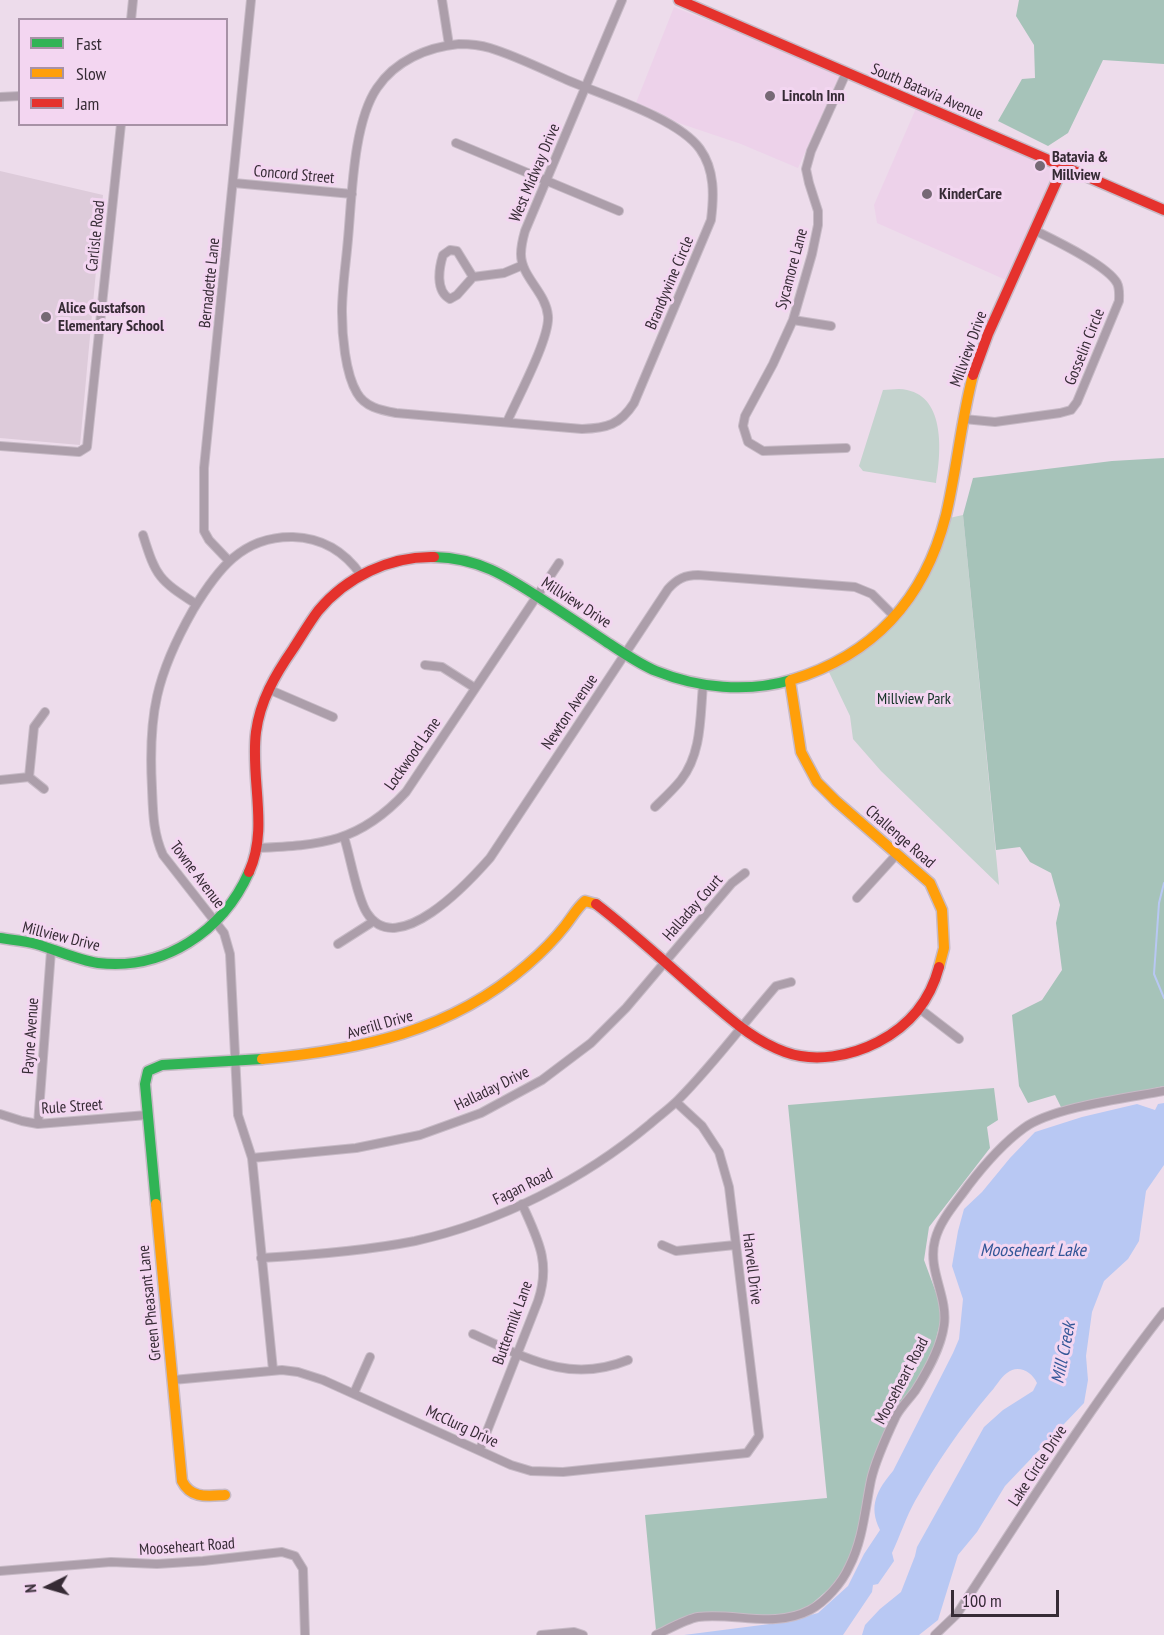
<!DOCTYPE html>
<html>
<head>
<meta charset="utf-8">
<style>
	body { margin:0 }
	#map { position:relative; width:1164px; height:1635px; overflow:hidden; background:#eddceb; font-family:"PT Sans Narrow",sans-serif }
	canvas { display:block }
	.legend { position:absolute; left:18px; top:18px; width:210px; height:108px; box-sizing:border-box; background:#f3d6f1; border:2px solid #a792a6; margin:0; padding:8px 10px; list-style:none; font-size:18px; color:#362b35 }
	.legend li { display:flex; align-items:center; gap:12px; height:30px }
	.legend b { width:30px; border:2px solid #a792a6 }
	.north { position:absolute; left:18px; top:1557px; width:60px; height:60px; -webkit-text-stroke:4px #f3d6f1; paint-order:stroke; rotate:265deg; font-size:16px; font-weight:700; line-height:24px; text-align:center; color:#362b35 }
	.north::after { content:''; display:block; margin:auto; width:21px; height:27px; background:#362b35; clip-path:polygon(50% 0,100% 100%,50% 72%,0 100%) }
	.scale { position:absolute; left:951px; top:1590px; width:108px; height:27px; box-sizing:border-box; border:3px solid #362b35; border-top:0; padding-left:8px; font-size:18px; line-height:21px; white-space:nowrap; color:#362b35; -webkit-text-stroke:4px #f3d6f1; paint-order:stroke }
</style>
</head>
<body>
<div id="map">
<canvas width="1164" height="1635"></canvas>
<ul class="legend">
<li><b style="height:8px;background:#30b455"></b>Fast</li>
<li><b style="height:8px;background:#ff9f0a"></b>Slow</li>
<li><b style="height:8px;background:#e5322d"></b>Jam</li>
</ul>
<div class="north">N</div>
<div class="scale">100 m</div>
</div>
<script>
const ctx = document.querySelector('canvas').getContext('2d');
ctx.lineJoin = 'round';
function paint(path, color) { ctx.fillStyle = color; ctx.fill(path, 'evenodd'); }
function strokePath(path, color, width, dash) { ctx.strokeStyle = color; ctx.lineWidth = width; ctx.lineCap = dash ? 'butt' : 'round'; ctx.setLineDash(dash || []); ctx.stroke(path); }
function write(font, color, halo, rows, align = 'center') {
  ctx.font = font + ' "PT Sans Narrow",sans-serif'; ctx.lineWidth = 6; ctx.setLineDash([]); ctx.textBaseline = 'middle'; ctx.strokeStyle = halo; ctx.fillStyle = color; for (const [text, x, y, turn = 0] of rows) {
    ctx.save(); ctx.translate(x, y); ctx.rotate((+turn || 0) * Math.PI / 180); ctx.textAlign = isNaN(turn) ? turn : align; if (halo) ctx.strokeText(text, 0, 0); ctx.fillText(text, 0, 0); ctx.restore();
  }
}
const built = new Path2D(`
	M674 7 841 73 798 168 741 144 634 108Z
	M917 106 1057 169 1006 280 877 223 874 205Z`);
const education = new Path2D(`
	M0 171 103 195 80 445 0 438Z`);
const green = new Path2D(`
	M883 390C891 390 899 388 907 390 946 398 941 454 936 483L863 471 859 466Z
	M963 515 999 885 881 771 853 739 850 716 828 670C854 655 879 641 900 619 923 594 936 549 949 518Z`);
const forest = new Path2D(`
	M1019 0H1164V64L1103 60 1068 133 1048 146 998 121 1022 79 1035 78 1034 45 1016 16Z
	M1164 458V1086L1062 1109 1055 1095 1028 1103 1019 1086 1012 1015 1042 1000 1062 970 1056 923 1060 905 1051 873 1030 862 1020 847 996 850 963 515 973 478 1112 461Z
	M994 1088 998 1120 987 1127 990 1148 929 1227 924 1260 938 1298 941 1319 934 1347 921 1375 893 1418 870 1468 862 1517 852 1551 838 1581 807 1608 783 1615 751 1617 695 1613 656 1630 645 1515 827 1498 788 1105Z`);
const water = new Path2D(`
	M1164 1103V1165L1146 1191 1139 1241 1128 1259 1104 1281 1092 1312 1086 1356 1088 1380 1084 1403 1005 1486 977 1532 958 1555 938 1620 919 1635H862L865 1625 880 1609 901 1592 915 1556 917 1547 984 1427 1003 1410 1033 1391 1037 1383C1032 1372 1018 1364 1007 1373 1000 1378 995 1388 989 1394 961 1427 936 1464 915 1501 906 1517 900 1536 892 1553L894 1561 878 1584 873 1585 872 1592 843 1635H684L785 1622 818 1613 848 1586 864 1554 880 1530C868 1506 877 1490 893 1471L953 1353 959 1339 963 1299 952 1266 958 1231 964 1209 982 1192 1010 1158 1035 1132 1082 1117 1137 1104 1155 1110 1158 1104Z`);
const stream = new Path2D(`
	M1164 883 1159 903 1154 974 1164 998`);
const street = new Path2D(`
	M442 0 449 45
	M131 20 133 0
	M459 44C469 44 480 45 490 48 516 56 542 69 567 80 602 95 678 118 700 149 715 170 714 196 711 220L634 403C620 425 607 428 582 429L396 413C380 410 365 407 357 393 345 373 342 334 342 312 342 288 346 263 348 239 352 196 353 123 377 88 395 61 427 47 459 44Z
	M0 97 20 96
	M456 143 619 211
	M234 183 352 194
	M473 277 457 295 450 299C435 291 439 268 443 255L450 250 457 251 473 277 504 273 523 265
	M793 320 831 326
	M964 419 995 422 1060 413 1071 410 1077 402 1119 301C1119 295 1120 289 1117 283 1107 265 1054 240 1034 230
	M507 422C517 399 550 338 548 316 546 292 521 277 521 254 521 246 523 238 525 231L622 0
	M0 446 79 452 87 447 121 124
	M846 448 763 451 748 442 743 426 745 416 773 364 793 320 812 254 818 225V211L809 183 806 169 811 151 846 73
	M143 535C156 577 159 580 196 604
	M229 561 209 540 204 531V468L251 0
	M425 665 442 667 475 688
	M268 689 333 717
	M29 777 34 727 45 712
	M0 780 29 777 44 789
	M655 807C664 798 673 790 681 780 702 753 700 717 703 685
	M344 837C350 855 357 898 367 913 397 960 468 883 490 858L668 589C677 579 685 575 698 575L855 587 872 594 895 617
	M256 848C322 845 359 843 406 792L559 563
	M857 898 897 854
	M338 944 374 921
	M920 1009 959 1039
	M0 1114 22 1121 38 1124 147 1115
	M38 1124 51 951
	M252 1158 356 1148 420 1135 481 1113 542 1080 591 1043 626 1008 732 883 745 873
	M662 1245 676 1251 735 1245
	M261 1258C312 1255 365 1251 415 1241 500 1222 583 1180 650 1124 659 1116 669 1109 678 1100 713 1065 743 1024 776 986L791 982
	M473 1334C527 1358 569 1384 628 1360
	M273 1370 252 1158 238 1115 230 954 224 933 163 855C153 833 153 812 152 788 148 715 156 675 193 610 217 570 242 536 293 537 322 538 345 552 361 575
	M173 1380 282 1370 298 1372 323 1380 511 1465 531 1471 563 1472 747 1453 759 1436 729 1187 719 1152 702 1126 676 1102
	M354 1393 370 1357
	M480 1449 538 1301C551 1262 538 1240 522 1204
	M0 1571 111 1562 157 1564 203 1561 282 1552 295 1556 303 1569 305 1635
	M541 1635 574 1632 583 1635
	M656 1635C667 1630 686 1619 698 1617 734 1612 774 1629 810 1610 825 1602 842 1583 849 1567 863 1540 865 1509 871 1480 875 1462 888 1433 896 1416 901 1407 909 1399 915 1391 927 1372 941 1348 944 1325 948 1296 927 1270 935 1240 940 1220 956 1203 968 1186 984 1165 1002 1144 1024 1128 1053 1107 1128 1098 1164 1091
	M935 1635 957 1614C1024 1512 1089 1408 1164 1312`);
const fast = new Path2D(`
	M434 557C479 558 506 576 543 600 565 614 587 629 608 643 624 653 639 664 656 671 698 688 747 693 791 680
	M0 938C12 940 25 941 36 944 57 950 77 960 98 963 164 971 223 931 249 872
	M156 1204 145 1084 148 1071 162 1065 262 1059`);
const slow = new Path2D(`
	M791 680C874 655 925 598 946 515 957 468 961 421 973 375
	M790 681 801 752 817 782 836 801 930 883 942 910 944 948 939 967
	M262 1059C360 1050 450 1032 527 965 541 953 554 940 565 926 572 917 577 908 585 901L596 904
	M156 1204 182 1481C191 1499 207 1496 225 1495`);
const jam = new Path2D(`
	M679 0 1164 210
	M973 375 988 334 1063 167
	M249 872C269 828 250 779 256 732 260 701 275 675 293 649 301 637 309 623 318 611 346 577 390 556 434 557
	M596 904C634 933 670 967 707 999 732 1020 754 1041 785 1052 815 1063 851 1056 878 1042 909 1026 930 1001 939 967`);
const markers = [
	[770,96,6,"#766975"],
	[1040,166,6,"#766975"],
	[927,194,6,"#766975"],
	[46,317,6,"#766975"]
];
const streetNames = [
	["South Batavia Avenue",927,92,23],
	["West Midway Drive",535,173,-67],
	["Concord Street",294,175,5],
	["Carlisle Road",96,236,-84],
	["Sycamore Lane",792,269,-75],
	["Bernadette Lane",210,283,-84],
	["Brandywine Circle",670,283,-67],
	["Gosselin Circle",1085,347,-68],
	["Millview Drive",969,349,-70],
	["Millview Drive",576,603,33],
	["Newton Avenue",570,712,-56],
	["Lockwood Lane",413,754,-55],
	["Challenge Road",900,837,41],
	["Towne Avenue",197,875,53],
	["Halladay Court",693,908,-49],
	["Millview Drive",61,937,14],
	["Averill Drive",380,1025,-16],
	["Payne Avenue",31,1036,-86],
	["Halladay Drive",492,1089,-26],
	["Rule Street",72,1107,-4],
	["Fagan Road",523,1187,-26],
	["Harvell Drive",752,1269,83],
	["Green Pheasant Lane",150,1303,-96],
	["Buttermilk Lane",513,1323,-70],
	["Mooseheart Road",902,1381,-62],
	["McClurg Drive",462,1427,25],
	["Lake Circle Drive",1038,1466,-57],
	["Mooseheart Road",187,1547,-4]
];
const poiNames = [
	["Lincoln Inn",782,96],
	["Batavia &",1052,157],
	["Millview",1052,175],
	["KinderCare",939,194],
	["Alice Gustafson",58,308],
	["Elementary School",58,326]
];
const parkNames = [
	["Millview Park",914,699]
];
const waterNames = [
	["Mooseheart Lake",1033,1251],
	["Mill Creek",1064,1353,-79]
];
paint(built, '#edd2ea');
paint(education, '#ddcbda');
paint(green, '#c4d3ce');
paint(forest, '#a6c3b9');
paint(water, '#b8c8f3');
strokePath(stream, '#b8c8f3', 2);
strokePath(street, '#c7bac6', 10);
strokePath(fast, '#c7bac6', 13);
strokePath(slow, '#c7bac6', 13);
strokePath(jam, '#c7bac6', 13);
strokePath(street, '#ac9eaa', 8);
strokePath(fast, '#30b455', 10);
strokePath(slow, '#ff9f0a', 10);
strokePath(jam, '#e5322d', 10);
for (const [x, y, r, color] of markers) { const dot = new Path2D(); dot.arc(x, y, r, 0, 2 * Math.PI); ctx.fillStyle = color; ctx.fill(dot); strokePath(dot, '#f3d6f1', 2); }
write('16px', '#362b35', '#f3d6f1', streetNames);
write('bold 16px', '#362b35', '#f3d6f1', poiNames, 'left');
write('16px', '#123225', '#f3d6f1', parkNames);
write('italic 18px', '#335697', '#f3d6f1', waterNames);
</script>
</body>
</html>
